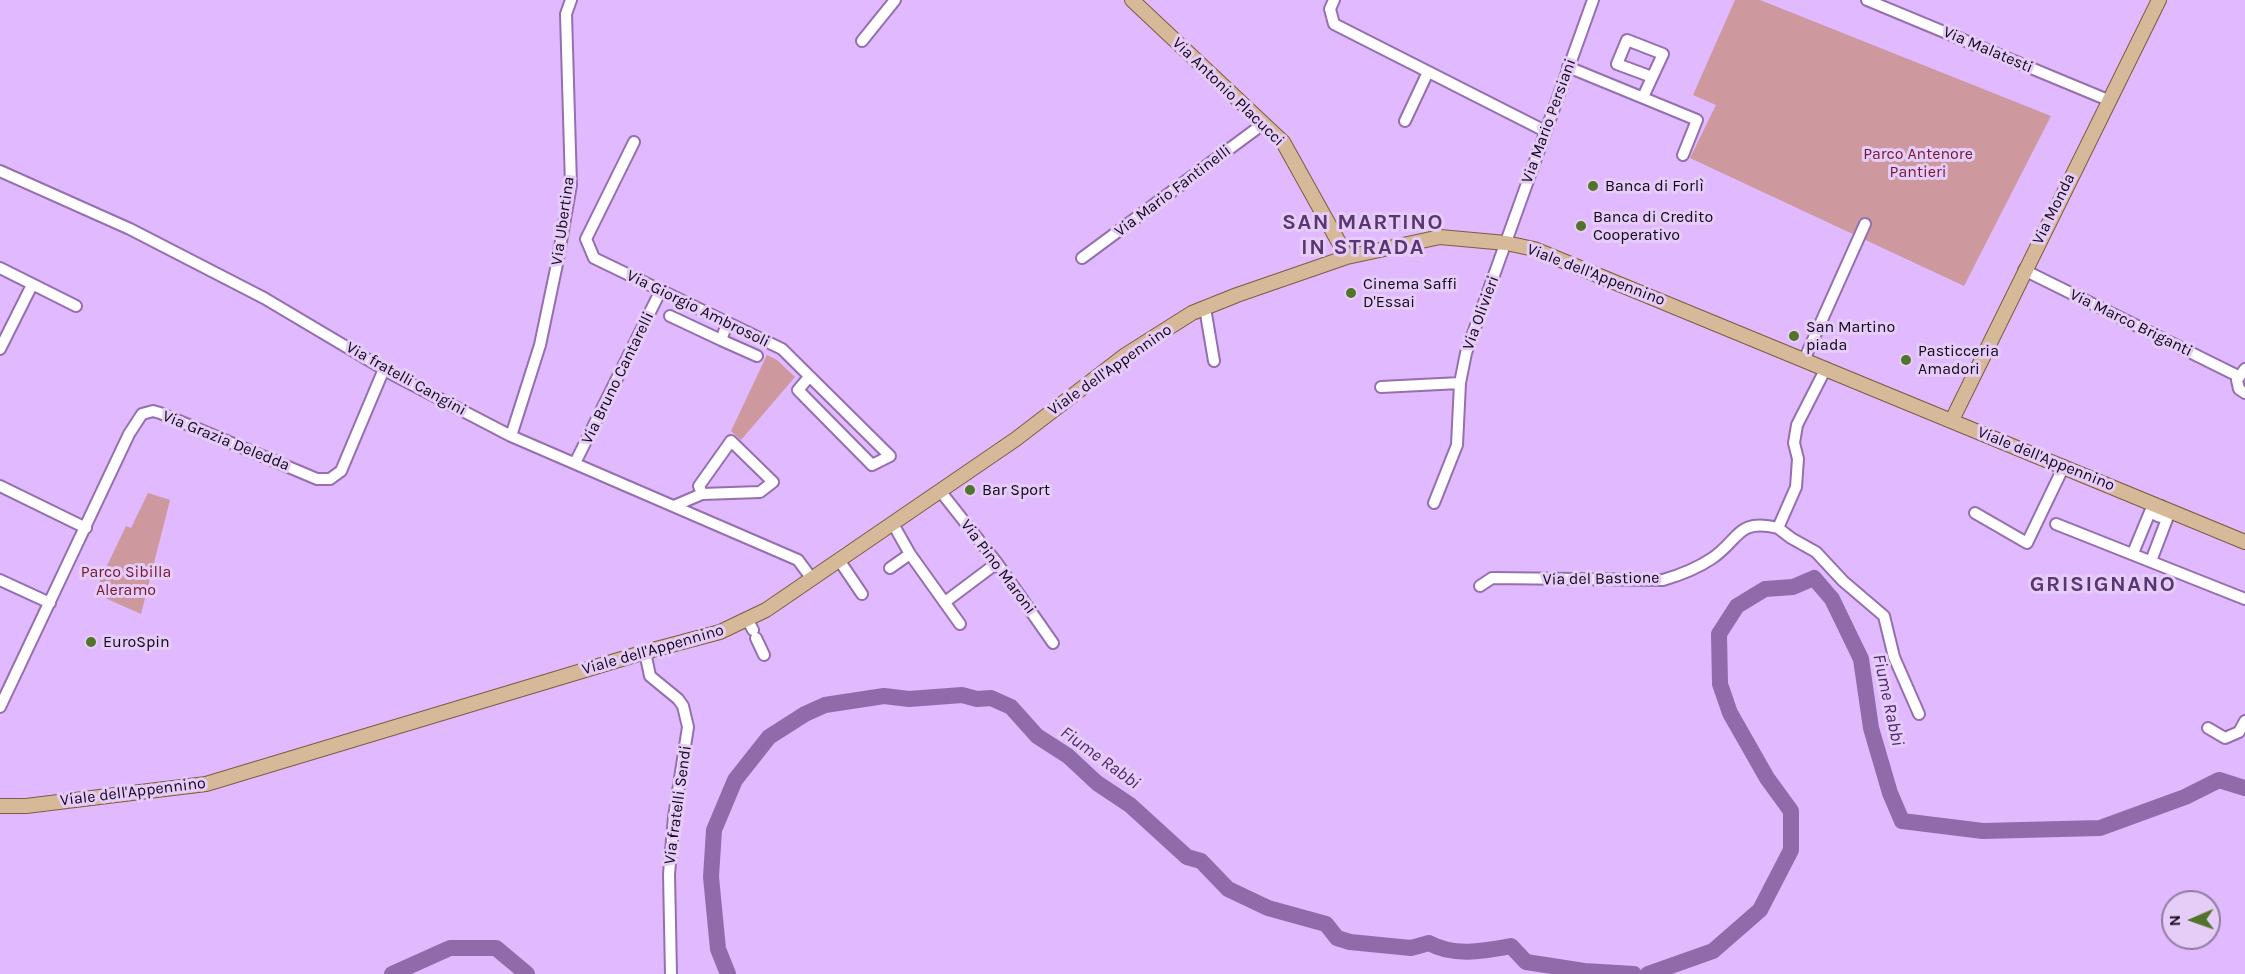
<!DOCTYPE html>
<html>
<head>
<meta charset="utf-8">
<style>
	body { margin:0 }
	#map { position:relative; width:2245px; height:974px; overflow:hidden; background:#e0b9fe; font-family:Karla,sans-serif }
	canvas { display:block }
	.north { position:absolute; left:2161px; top:890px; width:60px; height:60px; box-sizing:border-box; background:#e5cdf7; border:2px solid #917d9f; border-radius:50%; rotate:268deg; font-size:16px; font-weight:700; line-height:24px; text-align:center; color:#13051c }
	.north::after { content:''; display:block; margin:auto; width:21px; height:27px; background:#52732a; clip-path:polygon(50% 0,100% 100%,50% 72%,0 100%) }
</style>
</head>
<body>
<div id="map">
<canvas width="2245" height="974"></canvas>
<div class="north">N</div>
</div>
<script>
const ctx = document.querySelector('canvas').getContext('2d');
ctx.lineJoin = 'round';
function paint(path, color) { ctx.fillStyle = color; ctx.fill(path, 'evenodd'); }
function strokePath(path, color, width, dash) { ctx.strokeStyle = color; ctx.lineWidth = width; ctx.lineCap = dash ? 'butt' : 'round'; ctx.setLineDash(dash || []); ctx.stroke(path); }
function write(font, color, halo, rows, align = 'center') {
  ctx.font = font + ' Karla,sans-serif'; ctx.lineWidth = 6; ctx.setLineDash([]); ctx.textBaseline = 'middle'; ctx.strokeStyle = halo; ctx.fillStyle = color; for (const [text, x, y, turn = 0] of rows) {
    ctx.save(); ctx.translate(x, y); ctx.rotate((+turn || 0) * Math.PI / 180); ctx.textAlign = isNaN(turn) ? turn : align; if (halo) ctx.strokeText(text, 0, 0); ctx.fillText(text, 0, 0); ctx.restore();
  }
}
const green = new Path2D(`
	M1735 0H1760L2051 116 1964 286 1690 158 1716 105 1693 95Z
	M767 355 777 360 795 377 741 440 731 431Z
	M148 493 170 500 141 614 94 593 126 526 131 528Z`);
const river = new Path2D(`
	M392 974 450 948H496L527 974
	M728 974 718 949 711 877 714 830 735 780 769 737 805 714 825 705 884 696 909 699 962 695 977 699 991 698 1011 707 1037 736 1068 756 1097 783 1130 805 1187 857 1201 861 1228 889 1268 908 1326 924 1337 938 1350 942 1411 948 1429 943C1454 957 1484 951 1511 946L1526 962 1584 971 1634 974
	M1648 974 1713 951 1760 910 1791 850V811L1767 778 1730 713 1720 684 1719 634 1737 606 1765 589 1793 587 1814 578 1832 599 1861 659 1871 728 1890 793 1902 821 1983 831 2100 828 2185 797 2219 780 2245 788`);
const minor = new Path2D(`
	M1334 0 1330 9 1334 24 1545 131
	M1867 0 2108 100
	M862 41 895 0
	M1568 67 1697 120 1683 155
	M1643 97 1663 54 1627 40 1617 64 1652 77
	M1405 121 1428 72
	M634 142 586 239 594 258 782 349 890 456 872 465 798 390 809 377
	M0 171 130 229 264 298 392 374 511 436 798 560 812 579
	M1082 258 1263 124
	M0 268 76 306
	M2024 270 2238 376
	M1205 308 1214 361
	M670 316 721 340
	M727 324 721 340 757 356
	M0 349 32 285
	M1804 360 1865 224
	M2245 369 2237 380 2239 389 2245 393
	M1381 387 1460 383 1466 353 1593 0
	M511 436 540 345 557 264 571 185 566 14 571 0
	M575 463 660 292
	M0 486 86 528
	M941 492 997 563 1053 643
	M1434 503 1457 445 1460 383
	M674 506 702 494 760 492 773 482 731 441 699 486 702 494
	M1975 513 2027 543 2064 466
	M893 524 910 554 960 624
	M2056 524 2245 599
	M1778 528 1791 538 1816 552 1843 581 1884 616 1894 657 1919 714
	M2133 553 2150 512 2158 516 2161 506
	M839 560 862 594
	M2151 561 2167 519 2158 516
	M890 568 910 554
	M0 580 50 603
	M1480 586 1492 578 1663 580C1680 575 1696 569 1711 559 1740 540 1736 518 1778 528L1796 487 1798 459 1794 443 1797 425 1826 368
	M945 602 997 563
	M747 619 753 630
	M756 638 764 655
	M645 652 650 676 678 699 683 706 688 727 674 817 669 874 671 974
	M0 707 129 434 142 414 153 411 160 413 317 479H330L341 471 384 369
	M2208 728 2225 738 2239 732 2245 721`);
const major = new Path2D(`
	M1132 0 1283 142 1347 257
	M1952 420 2159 0
	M0 806H26L206 784 645 652 720 632 766 610 1016 439 1124 356 1192 313 1237 295 1347 257 1440 237 1506 243 1534 249 2245 542`);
const markers = [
	[1593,186,6,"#52732a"],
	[1581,226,6,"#52732a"],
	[1351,293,6,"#52732a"],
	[1794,336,6,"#52732a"],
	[1906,360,6,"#52732a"],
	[970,490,6,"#52732a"],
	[91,642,6,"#52732a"]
];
const streetNames = [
	["Via Malatesti",1988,50,23],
	["Via Antonio Placucci",1228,92,44],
	["Via Mario Persiani",1549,121,-70],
	["Via Mario Fantinelli",1173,191,-37],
	["Via Monda",2054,209,-64],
	["Via Ubertina",563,221,-82],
	["Viale dell'Appennino",1596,275,21],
	["Via Giorgio Ambrosoli",698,309,26],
	["Via Olivieri",1481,313,-70],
	["Via Marco Briganti",2131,323,26],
	["Viale dell'Appennino",1110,370,-35],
	["Via Bruno Cantarelli",618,378,-64],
	["Via fratelli Cangini",406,379,29],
	["Via Grazia Deledda",226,441,22],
	["Viale dell'Appennino",2046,459,22],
	["Via Pino Maroni",998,567,53],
	["Via del Bastione",1601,579,-1],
	["Viale dell'Appennino",653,650,-16],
	["Viale dell'Appennino",133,792,-7],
	["Via fratelli Sendi",678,805,-82]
];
const parkNames = [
	["Parco Antenore",1918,154],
	["Pantieri",1918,172],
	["Parco Sibilla",126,572],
	["Aleramo",126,590]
];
const poiNames = [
	["Banca di Forlì",1605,186],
	["Banca di Credito",1593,217],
	["Cooperativo",1593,235],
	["Cinema Saffi",1363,284],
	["D'Essai",1363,302],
	["San Martino",1806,327],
	["piada",1806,345],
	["Pasticceria",1918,351],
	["Amadori",1918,369],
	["Bar Sport",982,490],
	["EuroSpin",103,642]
];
const waterNames = [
	["Fiume Rabbi",1888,700,78],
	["Fiume Rabbi",1100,758,36]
];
const districtNames = [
	["SAN MARTINO",1363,223],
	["IN STRADA",1363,248],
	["GRISIGNANO",2103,585]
];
paint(green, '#cd989e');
strokePath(river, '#906baa', 16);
strokePath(minor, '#956faf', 14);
strokePath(major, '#7f5c40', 16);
strokePath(minor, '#fff', 10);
strokePath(major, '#d5b998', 14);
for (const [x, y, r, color] of markers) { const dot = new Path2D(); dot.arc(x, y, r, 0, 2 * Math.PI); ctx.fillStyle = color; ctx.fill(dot); strokePath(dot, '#e5cdf7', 2); }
write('16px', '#13051c', '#e5cdf7', streetNames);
write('16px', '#761631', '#e5cdf7', parkNames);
write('16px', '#13051c', '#e5cdf7', poiNames, 'left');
write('italic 18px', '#532370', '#e5cdf7', waterNames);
ctx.letterSpacing = '1.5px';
write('bold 22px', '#593671', '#e5cdf7', districtNames);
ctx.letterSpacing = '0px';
</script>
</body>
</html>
